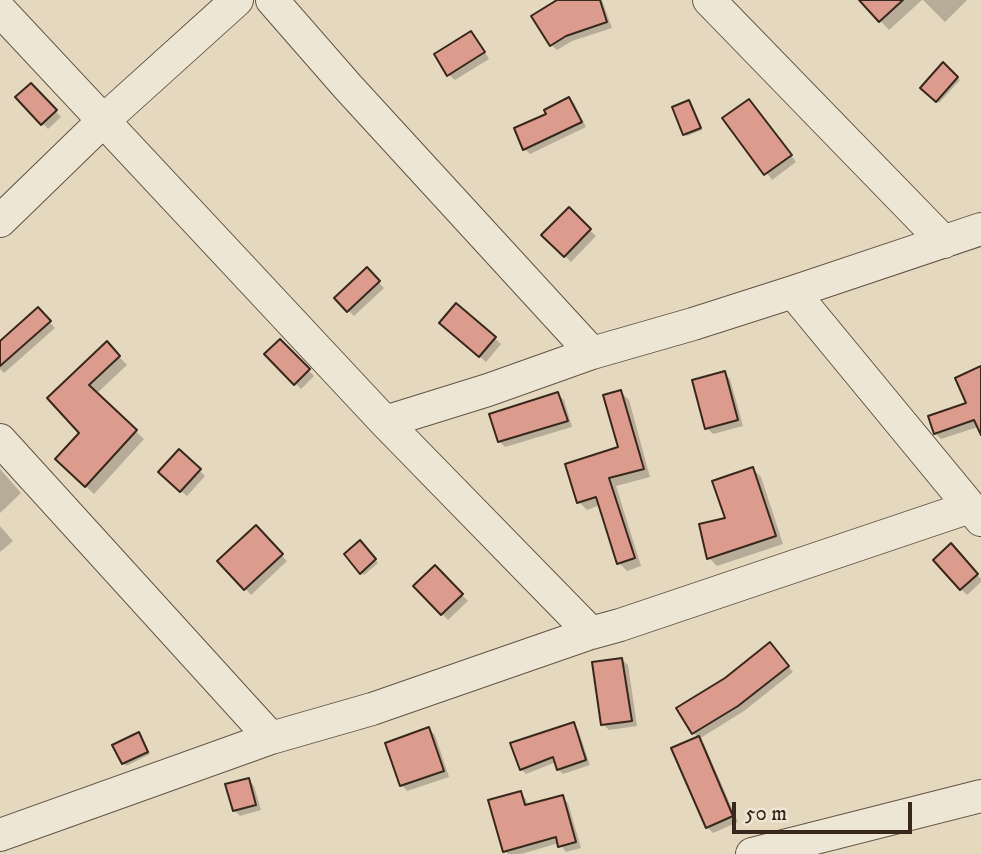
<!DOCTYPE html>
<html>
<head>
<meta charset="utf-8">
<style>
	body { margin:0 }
	#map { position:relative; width:981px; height:854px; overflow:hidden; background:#e4d8bf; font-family:"IM FELL DW Pica",serif }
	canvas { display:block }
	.scale { position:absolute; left:732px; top:802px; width:180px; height:32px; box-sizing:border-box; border:4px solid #38281c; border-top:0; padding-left:9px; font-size:21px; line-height:24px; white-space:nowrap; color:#38281c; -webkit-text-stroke:5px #ede6d5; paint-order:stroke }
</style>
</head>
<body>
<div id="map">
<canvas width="981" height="854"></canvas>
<div class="scale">50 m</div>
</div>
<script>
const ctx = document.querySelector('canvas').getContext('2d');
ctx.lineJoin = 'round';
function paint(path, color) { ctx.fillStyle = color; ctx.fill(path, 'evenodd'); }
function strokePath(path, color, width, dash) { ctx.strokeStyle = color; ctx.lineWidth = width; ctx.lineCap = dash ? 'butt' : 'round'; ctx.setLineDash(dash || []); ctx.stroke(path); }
const shadow = new Path2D(`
	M561 0H602L612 28 572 41 557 50 551 45Z
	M861 0H922L889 30Z
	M923 0H967L945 22Z
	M471 33 477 39 489 59 455 80 449 75Z
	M943 65 960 80 939 103 923 88Z
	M31 85 61 117 48 129 18 97Z
	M569 99 574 103 586 127 530 154 525 149 548 115Z
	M689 102 702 130 687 136 685 134Z
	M755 107 796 162 772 180 725 118Z
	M569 210 596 236 571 262 544 235Z
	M367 270 384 288 354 316 336 299Z
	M456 305 501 344 486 362 447 328Z
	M38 309 55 328 4 373 0 369V343Z
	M280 341 314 376 301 389 267 354Z
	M107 344 127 365 96 394 144 439 94 494 57 459 81 433 49 398Z
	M981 368V426L941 439 935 433 969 404Z
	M724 373 730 379 743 426 713 434 707 428Z
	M621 392 629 400 650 477 616 486 641 566 627 571 619 563 600 505 587 510 579 502 620 448Z
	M558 394 564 400 572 427 505 447 499 441Z
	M179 451 205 476 187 496 160 472Z
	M0 469 21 493 0 513Z
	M753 469 761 477 783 544 717 566 709 558Z
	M0 526 13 541 0 552Z
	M256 527 287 561 251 595 220 561Z
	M360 542 378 563 364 575 346 554Z
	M957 552 981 579V582L967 595 961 589Z
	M435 567 468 601 448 620 415 586Z
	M776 651 793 672 744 711 699 739 704 744 738 822 713 833 707 827 699 738 693 733 678 709Z
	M622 660 628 665 637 726 609 730 603 724Z
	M573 724 578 729 590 765 563 774 558 769 556 762 526 774 521 769Z
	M429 729 435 735 449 777 407 791 402 785Z
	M141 736 150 754 126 766 115 745Z
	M249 780 254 786 261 810 240 816 234 810Z
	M520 793 526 799 528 806 562 797 568 803 581 848 566 852 559 843 521 854H508L505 851Z`);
const building = new Path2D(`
	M557 0H600L607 22 566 36 550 46 531 16Z
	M859 0H903L879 22Z
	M471 31 485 52 447 76 434 54Z
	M943 62 958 77 936 102 920 88Z
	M31 83 57 110 41 125 15 97Z
	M569 97 582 122 523 150 514 128 546 114 544 110Z
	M749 99 792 155 764 175 722 118Z
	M689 100 701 128 683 135 672 107Z
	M569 207 591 229 564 257 541 235Z
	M367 267 380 281 347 312 334 298Z
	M456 303 496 337 479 357 439 323Z
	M38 307 51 321 0 366V341Z
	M280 339 310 369 294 385 264 354Z
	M107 341 120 356 89 385 137 430 85 487 55 459 79 433 47 398Z
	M981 366V435L974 420 934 434 928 416 966 403 955 378Z
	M725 371 738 420 705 429 692 380Z
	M621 390 644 469 609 478 635 558 617 564 596 497 577 503 565 464 618 447 603 395Z
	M558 392 568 421 498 442 489 414Z
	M179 449 201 469 180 492 158 472Z
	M753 467 776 536 707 559 699 524 725 518 712 481Z
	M256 525 283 554 244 590 217 561Z
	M360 540 376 559 360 574 344 554Z
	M951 543 978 574 960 590 933 560Z
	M435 565 463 594 441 615 413 586Z
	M770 642 789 666 738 706 692 734 676 708 725 678Z
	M622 658 632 721 601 725 592 662Z
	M574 722 586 760 557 770 553 757 520 770 510 743Z
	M429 727 444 771 400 786 385 743Z
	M139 732 148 752 122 764 112 745Z
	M699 736 733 816 706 828 671 748Z
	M249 778 256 805 233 811 225 784Z
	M521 791 525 805 563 795 576 842 558 847 556 837 503 852 488 800Z`);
const minor = new Path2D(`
	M272 0 348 87 592 353
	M709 0 944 242
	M0 10 385 422 591 633
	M0 221 103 121 237 0
	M793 292 981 520
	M385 422 488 390 592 353 693 324 793 292 981 229
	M0 440 271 738
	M0 835 271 738 372 709 591 633 620 625 970 507
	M752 854 981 796`);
paint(shadow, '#0003');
paint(building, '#db9c8d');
strokePath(building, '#38281c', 2);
strokePath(minor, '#635445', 34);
strokePath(minor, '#ede6d5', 32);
</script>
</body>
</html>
